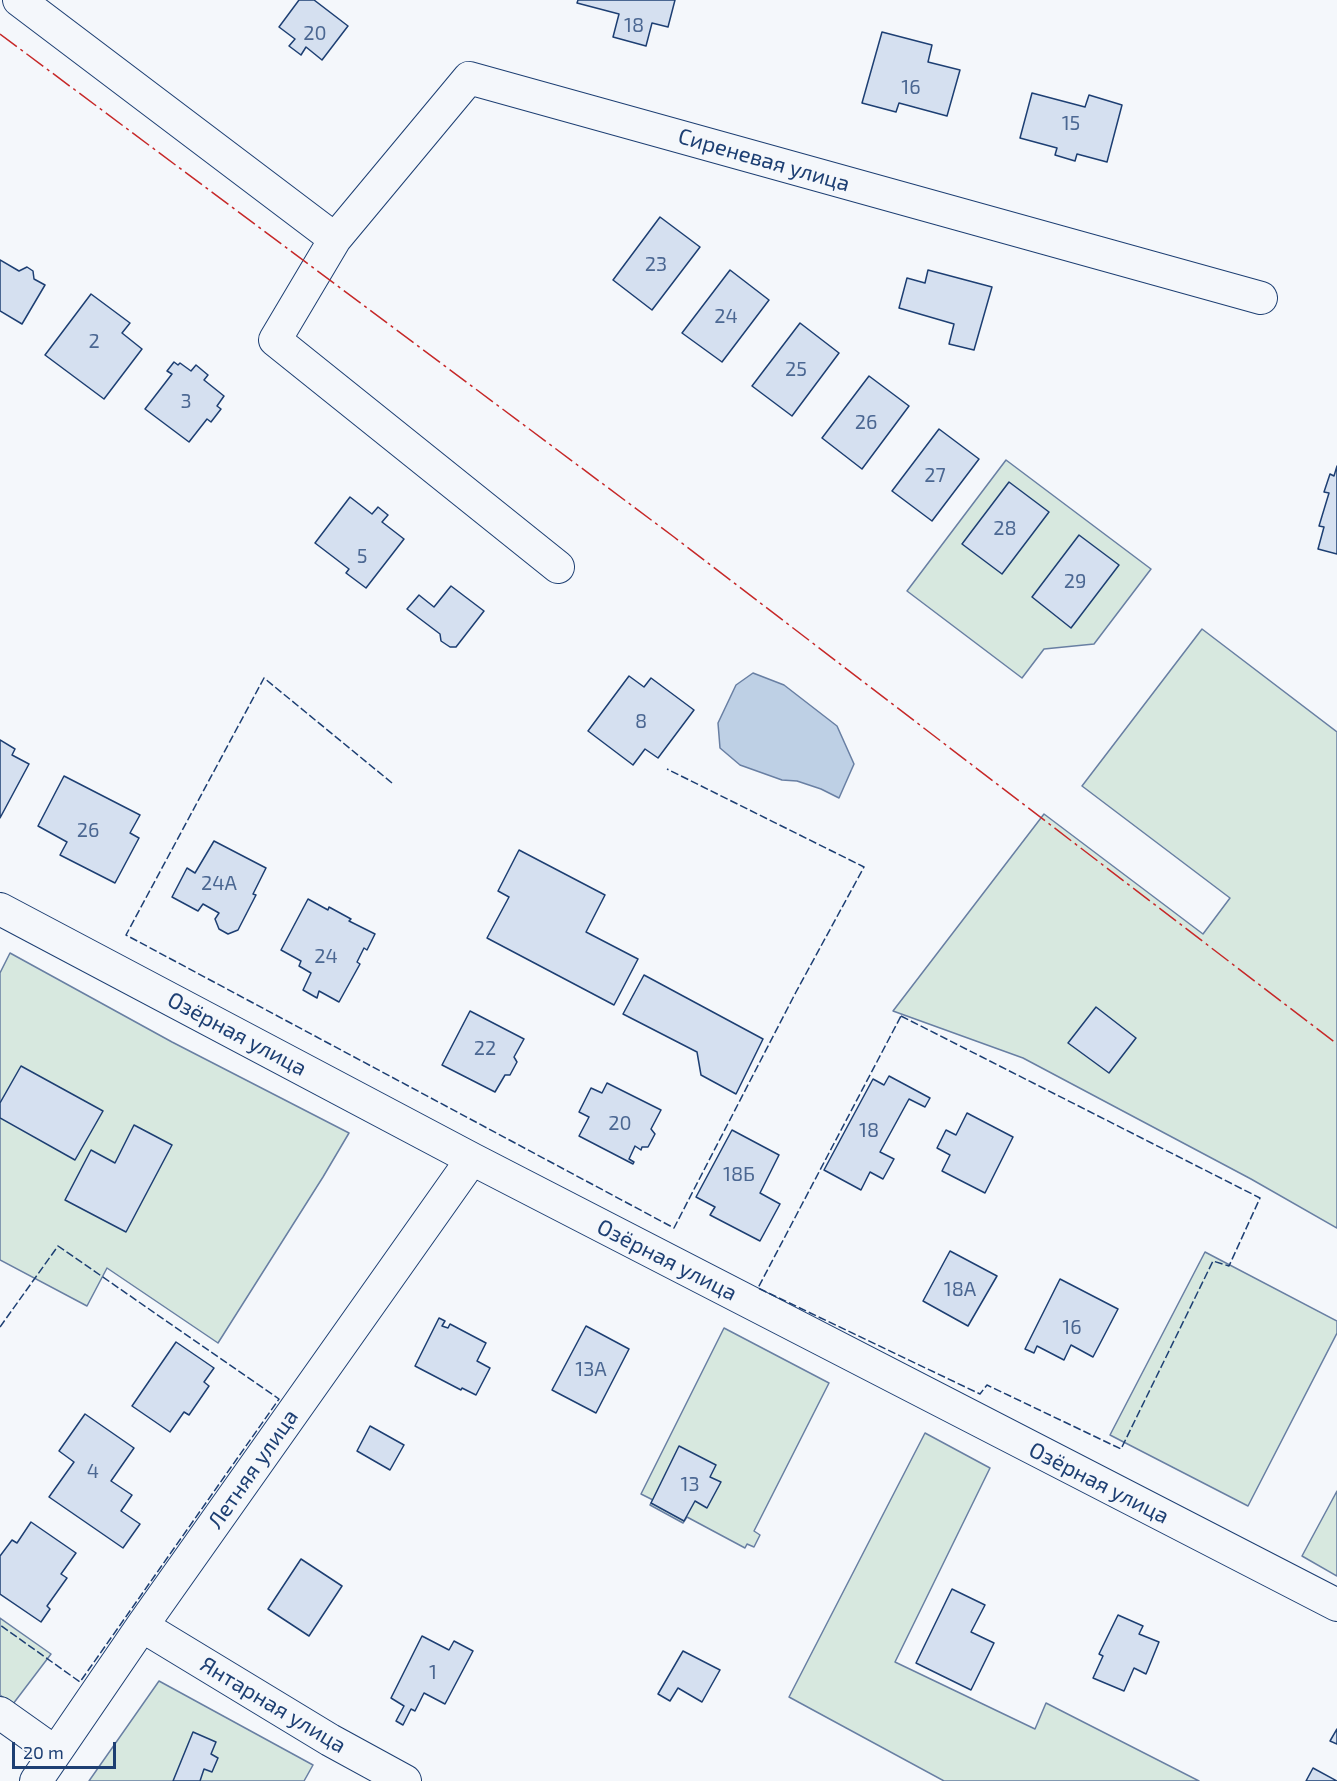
<!DOCTYPE html>
<html>
<head>
<meta charset="utf-8">
<style>
	body { margin:0 }
	#map { position:relative; width:1337px; height:1781px; overflow:hidden; background:#f4f7fb; font-family:"Exo 2",sans-serif }
	canvas { display:block }
	.scale { position:absolute; left:12px; top:1742px; width:104px; height:27px; box-sizing:border-box; border:3px solid #1d3f73; border-top:0; padding-left:8px; font-size:18px; line-height:21px; white-space:nowrap; color:#1d3f73; -webkit-text-stroke:4px #f4f7fb; paint-order:stroke }
</style>
</head>
<body>
<div id="map">
<canvas width="1337" height="1781"></canvas>
<div class="scale">20 m</div>
</div>
<script>
const ctx = document.querySelector('canvas').getContext('2d');
ctx.lineJoin = 'round';
function paint(path, color) { ctx.fillStyle = color; ctx.fill(path, 'evenodd'); }
function strokePath(path, color, width, dash) { ctx.strokeStyle = color; ctx.lineWidth = width; ctx.lineCap = dash ? 'butt' : 'round'; ctx.setLineDash(dash || []); ctx.stroke(path); }
function write(font, color, halo, rows, align = 'center') {
  ctx.font = font + ' "Exo 2",sans-serif'; ctx.lineWidth = 4.5; ctx.setLineDash([]); ctx.textBaseline = 'middle'; ctx.strokeStyle = halo; ctx.fillStyle = color; for (const [text, x, y, turn = 0] of rows) {
    ctx.save(); ctx.translate(x, y); ctx.rotate((+turn || 0) * Math.PI / 180); ctx.textAlign = isNaN(turn) ? turn : align; if (halo) ctx.strokeText(text, 0, 0); ctx.fillText(text, 0, 0); ctx.restore();
  }
}
const green = new Path2D(`
	M1006 460 1151 569 1094 644 1044 649 1022 678 907 591Z
	M1202 629 1337 732V1228L1251 1179 1023 1058 893 1011 1044 814 1203 934 1230 898 1082 786Z
	M10 953 172 1042 349 1133 323 1177 218 1343 107 1268 87 1306 0 1260V973Z
	M1205 1252 1337 1321V1333L1248 1506 1110 1435Z
	M724 1328 829 1383 754 1531 760 1535 754 1547 747 1544 745 1548 687 1517 683 1523 650 1505 653 1500 641 1494Z
	M925 1433 990 1468 895 1662 1035 1729 1046 1703 1199 1781H944L789 1697Z
	M1337 1491V1576L1302 1556Z
	M0 1618 51 1654 13 1704 0 1695Z
	M159 1681 313 1765 304 1781H89Z`);
const water = new Path2D(`
	M753 673 784 685 837 726 854 764 839 798 821 789 797 781 782 780 740 765 720 748 718 723 736 685Z`);
const building = new Path2D(`
	M299 0H314L348 26 322 60 306 47 301 55 289 46 295 39 279 27Z
	M578 0H675L668 27 652 23 646 46 613 37 619 14 577 3Z
	M882 32 932 45 928 62 960 70 947 116 899 103 896 112 862 103Z
	M1032 93 1085 107 1089 95 1122 105 1107 162 1077 154 1075 161 1055 155 1057 148 1020 138Z
	M660 217 700 247 652 310 613 280Z
	M0 260 19 271 27 267 33 271 34 279 45 285 22 324 0 311Z
	M730 270 769 300 722 362 682 333Z
	M928 270 992 287 974 350 949 344 954 324 899 308 907 278 925 283Z
	M91 294 130 323 122 333 142 349 104 399 45 355Z
	M800 323 839 353 792 416 752 386Z
	M174 362 178 365 180 363 191 371 196 365 208 375 204 380 224 396 217 406 221 409 211 422 207 419 189 442 145 409 172 374 167 371Z
	M869 376 909 406 862 469 822 438Z
	M939 429 979 459 932 521 892 491Z
	M1337 466V554L1318 549 1324 527 1319 526 1329 493 1324 492 1330 474 1334 476Z
	M1009 482 1049 512 1002 574 962 544Z
	M350 497 372 514 378 507 388 515 382 522 404 539 366 588 346 573 349 569 315 543Z
	M1079 535 1119 565 1071 628 1032 597Z
	M451 586 484 611 456 647H450L441 641 440 634 407 609 419 595 434 607Z
	M629 676 644 687 651 678 694 710 658 758 645 749 633 765 588 731Z
	M0 740 15 749 12 755 29 764 0 818Z
	M64 776 140 815 130 833 139 838 115 883 60 855 67 842 38 826Z
	M214 841 266 868 253 894 256 895 238 930 228 934 219 929 215 919 219 913 203 904 198 911 172 897 187 868 195 873Z
	M519 850 605 895 586 932 638 959 614 1005 487 938 509 897 498 891Z
	M308 899 328 910 329 907 351 919 349 921 375 934 367 950 364 948 357 962 360 964 339 1002 319 991 317 998 303 990 311 973 299 966 301 961 281 950Z
	M644 975 763 1039 736 1094 701 1075 697 1052 623 1014Z
	M1096 1007 1136 1038 1109 1073 1068 1043Z
	M470 1011 524 1039 514 1057 517 1062 510 1075H505L495 1092 442 1065Z
	M21 1066 103 1111 75 1160 0 1118V1103Z
	M889 1076 930 1098 925 1107 909 1099 880 1152 894 1159 883 1179 870 1172 861 1190 824 1170 873 1079 884 1085Z
	M607 1083 661 1110 651 1129 655 1134 648 1147H642L641 1150 635 1146 629 1159 634 1162 633 1164 579 1136 589 1117 579 1112 591 1088 602 1093Z
	M967 1113 1013 1137 985 1193 942 1171 950 1155 937 1148 946 1130 956 1135Z
	M134 1125 172 1145 126 1232 65 1200 91 1150 115 1163Z
	M732 1130 779 1155 760 1193 780 1204 760 1241 710 1215 715 1207 696 1197Z
	M950 1251 997 1276 968 1326 923 1301Z
	M1060 1279 1118 1309 1093 1357 1071 1345 1064 1360 1037 1346 1034 1353 1025 1349Z
	M439 1318 445 1321 442 1326 448 1328 450 1324 486 1343 477 1361 490 1368 476 1395 462 1388 461 1390 415 1366Z
	M586 1326 629 1349 596 1413 552 1390Z
	M176 1342 214 1368 204 1382 209 1386 189 1415 184 1412 170 1432 132 1406Z
	M85 1414 134 1448 111 1481 132 1495 121 1511 140 1524 123 1548 49 1497 74 1462 59 1451Z
	M370 1426 404 1445 390 1470 357 1451Z
	M679 1446 716 1465 710 1477 721 1482 707 1508 695 1501 684 1521 651 1503Z
	M31 1522 76 1553 61 1574 67 1578 47 1606 50 1609 41 1622 0 1594V1556L12 1540 17 1543Z
	M301 1559 342 1586 309 1636 268 1609Z
	M952 1589 985 1605 971 1632 994 1643 971 1690 916 1663Z
	M1118 1615 1143 1626 1139 1634 1159 1642 1146 1674 1134 1668 1124 1691 1093 1678 1103 1656 1099 1654Z
	M422 1636 449 1650 454 1641 473 1651 445 1704 424 1693 415 1711 411 1709 403 1725 396 1721 404 1706 391 1698Z
	M683 1651 720 1670 702 1702 678 1688 670 1701 658 1694Z
	M1337 1729V1744L1330 1741Z
	M193 1732 216 1742 211 1754 218 1758 212 1772 204 1769 200 1781H173Z
	M1313 1768 1337 1781H1306Z`);
const minor = new Path2D(`
	M19 0 335 239 275 340 558 567
	M335 239 469 78 1261 298
	M0 909 472 1159 1337 1605
	M142 1626 330 1740 405 1781
	M0 1713 55 1752
	M36 1781 142 1626 472 1159`);
const fence = new Path2D(`
	M392 783 264 678 126 935 674 1228 796 992 864 867 667 769
	M901 1016 1260 1198 1229 1266 1213 1261 1121 1449 987 1385 980 1394 758 1288Z
	M0 1327 58 1246 279 1399 80 1682 0 1625`);
const power = new Path2D(`
	M0 34 674 537 1337 1044`);
const numberNames = [
	["18",634,25],
	["20",315,33],
	["16",911,87],
	["15",1071,123],
	["23",656,264],
	["24",726,316],
	["2",94,341],
	["25",796,369],
	["3",186,401],
	["26",866,422],
	["27",935,475],
	["28",1005,528],
	["5",362,556],
	["29",1075,581],
	["8",641,721],
	["26",88,830],
	["24А",219,883],
	["24",326,956],
	["22",485,1048],
	["20",620,1123],
	["18",869,1130],
	["18Б",739,1174],
	["18А",960,1289],
	["16",1072,1327],
	["13А",591,1369],
	["4",93,1471],
	["13",690,1484],
	["1",433,1672]
];
const streetNames = [
	["Сиреневая улица",764,160,16],
	["Озёрная улица",237,1034,28],
	["Озёрная улица",667,1260,27],
	["Летняя улица",253,1469,-55],
	["Озёрная улица",1099,1483,27],
	["Янтарная улица",273,1705,31]
];
paint(green, '#d7e8df');
strokePath(green, '#687fa3', 1.5);
paint(water, '#bed0e5');
strokePath(water, '#687fa3', 1.5);
paint(building, '#d5e0f0');
strokePath(building, '#1d3f73', 1.5);
strokePath(minor, '#1d3f73', 34);
strokePath(minor, '#f4f7fb', 32);
strokePath(fence, '#1d3f73', 1.5, [8, 3]);
strokePath(power, '#c62828', 1.5, [21, 4.5, 3, 4.5]);
write('20px', '#4b6792', null, numberNames);
write('22px', '#1d3f73', '#f4f7fb', streetNames);
</script>
</body>
</html>
